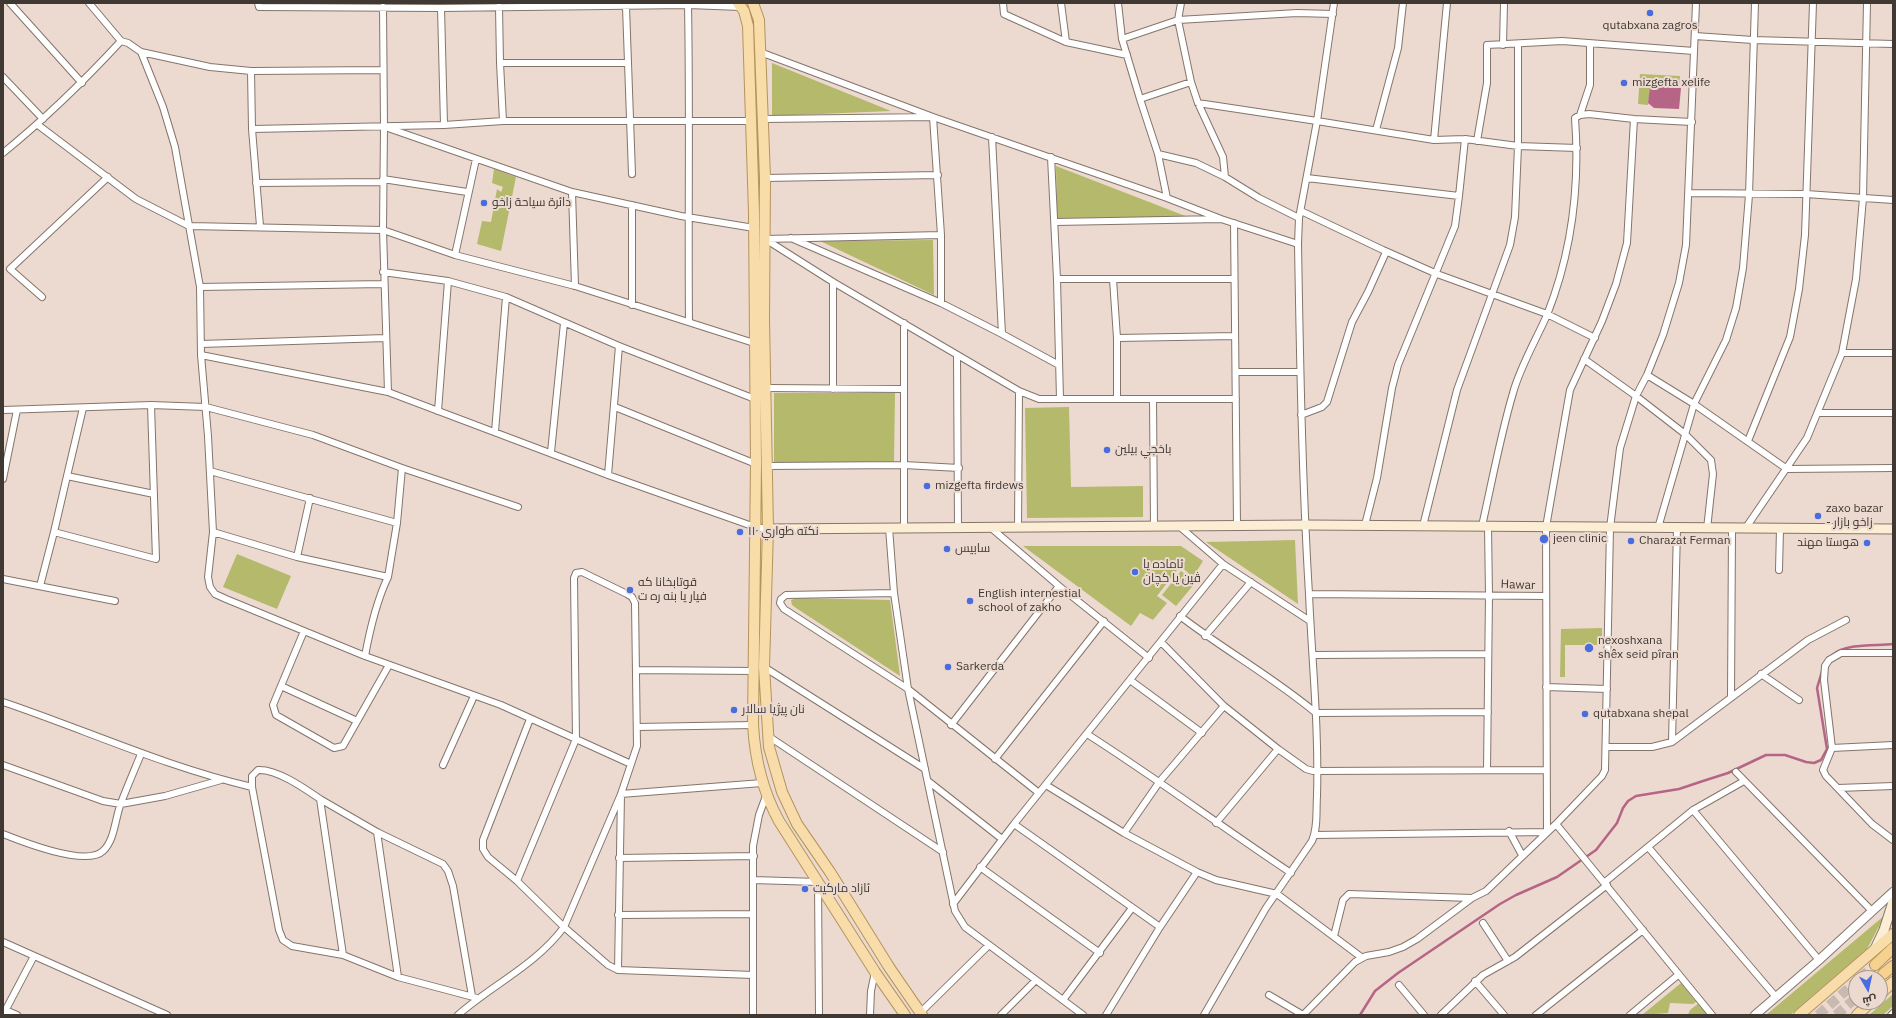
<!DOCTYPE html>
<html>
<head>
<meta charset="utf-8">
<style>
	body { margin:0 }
	#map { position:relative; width:1896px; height:1018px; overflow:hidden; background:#ecdad0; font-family:"IBM Plex Sans",Cairo,sans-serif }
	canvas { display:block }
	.frame { position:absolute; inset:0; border:4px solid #3f3833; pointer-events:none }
	.north { position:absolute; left:1848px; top:970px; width:40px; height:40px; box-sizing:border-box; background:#ecdad0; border:1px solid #a79991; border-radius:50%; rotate:171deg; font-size:11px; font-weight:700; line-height:16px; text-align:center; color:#3f3833 }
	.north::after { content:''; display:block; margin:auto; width:14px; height:18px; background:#496cdf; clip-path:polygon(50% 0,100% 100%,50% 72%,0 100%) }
</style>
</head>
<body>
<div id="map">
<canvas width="1896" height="1018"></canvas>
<div class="frame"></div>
<div class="north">ش</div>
</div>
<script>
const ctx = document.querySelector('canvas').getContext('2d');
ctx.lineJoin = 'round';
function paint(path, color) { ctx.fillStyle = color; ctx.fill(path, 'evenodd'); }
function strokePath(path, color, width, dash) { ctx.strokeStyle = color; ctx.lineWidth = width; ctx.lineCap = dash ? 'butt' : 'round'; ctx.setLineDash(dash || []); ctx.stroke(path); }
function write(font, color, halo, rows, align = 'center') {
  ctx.font = font + ' "IBM Plex Sans",Cairo,sans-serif'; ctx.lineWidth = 4; ctx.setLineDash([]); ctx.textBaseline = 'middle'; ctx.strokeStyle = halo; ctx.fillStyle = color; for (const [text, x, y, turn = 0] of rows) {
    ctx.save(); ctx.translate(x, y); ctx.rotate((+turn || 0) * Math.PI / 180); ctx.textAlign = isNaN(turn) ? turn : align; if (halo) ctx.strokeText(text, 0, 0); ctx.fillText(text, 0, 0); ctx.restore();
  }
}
const green = new Path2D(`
	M772 63 891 111 772 116Z
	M1640 74 1680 76 1679 88 1650 86 1648 105 1638 104Z
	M1056 166 1188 217 1057 218Z
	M494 169 516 177 501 251 477 244 482 221 491 222 497 189 501 192 503 187 492 183Z
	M933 240 934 295 820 241Z
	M774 393H895L894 462H774Z
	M1069 407 1071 487 1143 486V517L1027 518 1025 408Z
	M1295 540 1298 604 1206 542Z
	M1023 546H1181L1203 561 1193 577 1180 566 1157 596 1167 603 1153 620 1140 613 1131 626Z
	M237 554 291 576 277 609 223 587Z
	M1181 571 1196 582 1176 606 1162 595Z
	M797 598 890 600 900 676 796 608 792 605 791 600Z
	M1602 628V645H1565V677H1560L1561 629Z
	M1885 915 1867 949 1790 1015H1766Z
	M1681 983 1696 1002 1693 1004 1670 1003 1668 1013 1642 1015Z
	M1893 994V1006L1883 1015H1869Z
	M1699 1003 1709 1015H1688L1690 1010Z`);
const water = new Path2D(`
	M1650 86 1681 88 1679 109 1654 108 1648 103Z`);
const stream = new Path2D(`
	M1833 655C1845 643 1876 646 1893 644
	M1360 1015 1375 991 1398 973 1500 904 1516 895 1557 877 1596 850 1617 823 1623 808 1628 801 1636 796 1679 789 1703 781 1728 773 1766 755H1785L1806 762 1814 763 1821 760 1827 749 1817 688 1823 668`);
const trunkTunnel = new Path2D(`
	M1860 978 1875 965
	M1818 1015 1856 982
	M1836 1015 1856 998`);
const minor = new Path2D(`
	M10 3 82 83
	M89 3 121 41 128 43 141 52 210 67 251 71 382 70
	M258 3 259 7 441 8 688 5 741 7
	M1003 3 1004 14 1066 42 1127 55
	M1061 3 1066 42
	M1118 3 1122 39 1140 99 1158 154 1167 198
	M1334 3 1317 121 1434 140 1465 139 1518 146 1577 148
	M688 5C690 111 688 217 689 322
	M383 7 384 126 383 230 388 392
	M499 7 500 63 503 121
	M626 7 632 174
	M441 8 444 125
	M1695 36 1753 40 1893 44
	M1122 39 1178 20 1297 13 1333 14
	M1503 45 1504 3
	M141 52 163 107 175 147 200 287 201 355 208 436 213 532 208 577 210 587 215 594 226 599 365 656
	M760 52 933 117 1167 198 1221 219
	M500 63H628
	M251 71 252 129 260 226
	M3 77 43 119
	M1140 99 1191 82
	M1198 103 1317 121 1299 218 1298 244C1300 361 1302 478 1309 594 1312 662 1319 729 1317 796 1316 811 1318 828 1312 841L1266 908 1204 1015
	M1580 115 1590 85V44
	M763 119 933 117 941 235V303
	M38 125 136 199 189 226 383 230 455 255 575 286 754 343
	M388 128 572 192 681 216 754 228
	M252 129 444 125 503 121H751
	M1376 130 1398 48 1403 3
	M992 137 1002 334 1059 365
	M1434 140 1447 3
	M1477 141 1487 83V45L1562 41 1694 51
	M3 153C46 118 84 81 121 41
	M1158 154 1196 163 1225 177 1223 157 1198 103 1191 82 1178 20 1181 3
	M1051 157 1057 279 1060 399
	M1225 177 1259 198 1299 218
	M765 178 938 175
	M1307 178 1459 196
	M383 179 467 192
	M256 183 383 182
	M572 192 575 286
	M1689 193 1806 194 1893 200
	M1301 211 1383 250 1437 274 1547 314 1595 338
	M1055 222 1221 219 1298 244
	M1234 223 1237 525
	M791 238 941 303 1002 334
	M765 239 833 282 1019 391
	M765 239 941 235
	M455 255 476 159
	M383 272 448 281 506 297 619 346 755 399
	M1057 279H1234
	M1113 279 1117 338V399
	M833 282V389
	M200 287 383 284
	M42 297 10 269 108 177
	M632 305V205
	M1117 338 1235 336
	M201 344 385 338
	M1842 353H1893
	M201 355 388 392 608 475 755 527 768 529
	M957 356 958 528
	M1584 359 1636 396 1685 434 1711 460 1713 474 1707 529
	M1236 372H1300
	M1647 375 1694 404 1787 469 1893 468
	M766 388 903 389
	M1153 399 1154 526
	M615 407 756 464
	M3 410 151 405 206 407 313 435 402 468 518 507
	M438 411 448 281
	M1818 413H1893
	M1301 415 1322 407 1327 402 1352 322 1368 292 1386 252
	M495 432 506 297
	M1748 441 1790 337 1799 289 1805 235 1813 3
	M551 452 564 323
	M767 466 904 465 959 468
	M210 471 397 523
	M608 475 619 346
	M67 476 83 408
	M3 479 17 410
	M1365 525 1377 478 1392 388 1398 365 1455 226 1459 196 1465 139
	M1179 526 1223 564 1310 621
	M1423 526 1457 390 1510 245 1515 217 1518 146V45
	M1482 526C1492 482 1500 437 1513 393 1520 367 1536 340 1547 315 1572 252 1580 186 1575 118L1580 115 1589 114 1634 119 1692 122
	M990 527 1059 586 1149 658
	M1018 527 1019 391 1039 399H1236
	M889 528 894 593 908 689 955 911 965 927 1083 1015
	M904 528V323
	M1658 528 1694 404 1726 340 1736 308 1743 268 1749 195 1755 3
	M1745 529 1807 438 1842 353 1856 279 1863 198 1867 3
	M54 532 67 476 154 494
	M213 532 297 557 388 577 397 523 402 468
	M297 557 310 498
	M1779 570 1780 529
	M388 577C376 602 370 629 365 656L501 705 631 764
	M3 579 115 601
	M40 586 54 532 156 559 151 405
	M894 593 786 595 781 599 780 603 784 609 908 689 1039 793
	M1309 594 1546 596
	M1180 616C1224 650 1273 677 1316 713L1488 712
	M304 631 273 705 276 715 334 748 343 746 389 665
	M1205 636 1251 582
	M1161 642 1224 706 1278 749 1306 769 1313 771 1546 770
	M1893 653H1841L1829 660 1825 666 1824 680 1832 748 1823 770 1826 776 1872 824 1893 840
	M1313 655 1488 654
	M764 667 925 769
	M637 670 753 671
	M1761 674 1799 700
	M1130 680 1202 733
	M281 686 357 721
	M1546 687 1607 689
	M1731 697 1732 529
	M3 702C86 730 166 767 252 787L279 930 283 940 292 946 343 955 398 977 477 998
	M530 719 483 840V849L488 857 517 881 564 927 608 965 618 970 753 975
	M951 725 1059 586
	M637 727 753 725
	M1087 734C1156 778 1222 827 1291 873
	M768 736 943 852
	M1672 742 1677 528
	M1606 747H1652L1672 742 1808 640 1846 620
	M1832 748 1893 745
	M995 759 1104 621
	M3 765 103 801 121 804 165 796 221 780
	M443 765 474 696
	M1487 770 1489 595 1488 527
	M1736 772 1872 911
	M928 781 1002 839
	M1046 785 1124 833 1197 872 1216 880 1277 894 1361 957
	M252 787V776L258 770C277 769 304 788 320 799L343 955
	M1838 788 1893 786
	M320 799 377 832 443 864 448 871 453 886 472 996
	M1693 810 1819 960
	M1216 823 1278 749
	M1014 824 1160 927
	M1556 824 1712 1015
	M1509 831 1522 855
	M377 832 398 977
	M1547 832 1546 527 1570 390 1602 321 1616 284 1627 243 1634 119
	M1124 833 1160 781 1224 706
	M3 834C23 842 86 867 103 851 115 840 115 818 121 803 127 787 134 771 141 754
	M1314 835 1547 832
	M1648 847 1776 997
	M619 858 754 856
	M980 867 1100 953
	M753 880 818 882 819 1015
	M1605 882 1693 810 1744 781
	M953 904 1014 824 1223 564
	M618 915 752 914
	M1483 923 1508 961
	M1334 936 1343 900 1349 894 1472 898 1486 891 1556 824 1602 776 1605 770 1610 528 1620 448 1636 396 1647 375 1663 335 1679 283 1686 245 1696 3
	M3 942 167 1015
	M618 970 621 794 762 783
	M1475 981 1504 1015
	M1399 985 1424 1015
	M1269 995 1303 1015
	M1063 1000 1132 908
	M3 1009 17 1015
	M920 1013 989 945
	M3 1015 34 956
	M458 1015C492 985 536 965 564 927L621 794 637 746 635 603 632 597 627 594 582 572 576 573 574 578 576 739 517 881
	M753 1015V846L759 815 766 796
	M870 1015 871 991 875 972
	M1001 1015 1036 980
	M1106 1015 1160 927 1197 872
	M1303 1015 1355 962 1366 956 1389 952 1403 947 1417 939 1472 898
	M1441 1015 1483 975 1515 957 1607 885
	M1536 1015 1643 930
	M1630 1015 1678 975
	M1891 1015 1893 1013`);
const tertiary = new Path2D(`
	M1755 1015 1819 960 1893 892`);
const secondary = new Path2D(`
	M768 529 1306 525 1893 529
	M1875 949 1884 930 1893 902`);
const primary = new Path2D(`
	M738 3 744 11 748 26 754 213 756 464 753 725C755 759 762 790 779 821L875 972 905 1015
	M753 3 759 20 765 178 764 320 768 529 764 667 769 747 782 792 797 824 830 872 889 967 922 1015
	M1880 994 1893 982
	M1799 1015 1893 934
	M1857 1015 1871 1002`);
const trunk = new Path2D(`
	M1875 965 1893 948
	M1883 974 1893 966`);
const markers = [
	[1650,13,4,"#496cdf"],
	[1624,83,4,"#496cdf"],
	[484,203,4,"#496cdf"],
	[1107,450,4,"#496cdf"],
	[927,486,4,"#496cdf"],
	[1818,516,4,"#496cdf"],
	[740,532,4,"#496cdf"],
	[1544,539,5,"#496cdf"],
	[1631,541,4,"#496cdf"],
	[1867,543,4,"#496cdf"],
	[947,549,4,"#496cdf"],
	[1135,572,4,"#496cdf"],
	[630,590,4,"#496cdf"],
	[970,601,4,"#496cdf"],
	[1589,648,5,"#496cdf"],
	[948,667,4,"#496cdf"],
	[734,710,4,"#496cdf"],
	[1585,714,4,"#496cdf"],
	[805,889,4,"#496cdf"]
];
const poiNames = [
	["qutabxana zagros",1650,26,"center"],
	["mizgefta xelife",1632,83],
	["دائرة سياحة زاخو",492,203],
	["باخجي بيلين",1115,450],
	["mizgefta firdews",935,486],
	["zaxo bazar",1826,509],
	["- زاخو بازار",1826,523],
	["نكته طواري ١١٠",748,532],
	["jeen clinic",1553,539],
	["Charazat Ferman",1639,541],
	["هوستا مهند",1859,543,"right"],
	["سابيس",955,549],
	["ئاماده یا",1143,565],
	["ڤین یا کچان",1143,579],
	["قوتابخانا كه",638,583],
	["فيار يا بنه ره ت",638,597],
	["English internestial",978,594],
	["school of zakho",978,608],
	["nexoshxana",1598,641],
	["shêx seid pîran",1598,655],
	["Sarkerda",956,667],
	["نان پيژيا سالار",742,710],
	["qutabxana shepal",1593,714],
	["ئازاد ماركيت",813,889]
];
const streetNames = [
	["Hawar",1518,585,2]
];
paint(green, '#b5b96b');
paint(water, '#b66586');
strokePath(stream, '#b66586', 2.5);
strokePath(trunkTunnel, '#c9bab1', 10, [10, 5]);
strokePath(minor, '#84756b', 8);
strokePath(tertiary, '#84756b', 10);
strokePath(secondary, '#84756b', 11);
strokePath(primary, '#b4945c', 12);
strokePath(trunk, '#b4945c', 12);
strokePath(minor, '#fff', 6);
strokePath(tertiary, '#fff', 8);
strokePath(secondary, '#fbeed5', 9);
strokePath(primary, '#f8ddaa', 10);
strokePath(trunk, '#f6d28e', 10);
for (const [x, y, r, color] of markers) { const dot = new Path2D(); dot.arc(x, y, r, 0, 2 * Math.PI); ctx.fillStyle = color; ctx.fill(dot); strokePath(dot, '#ecdad0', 1.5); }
write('12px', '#3f3833', '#ecdad0', poiNames, 'left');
write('12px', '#3f3833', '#ecdad0', streetNames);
</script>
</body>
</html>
